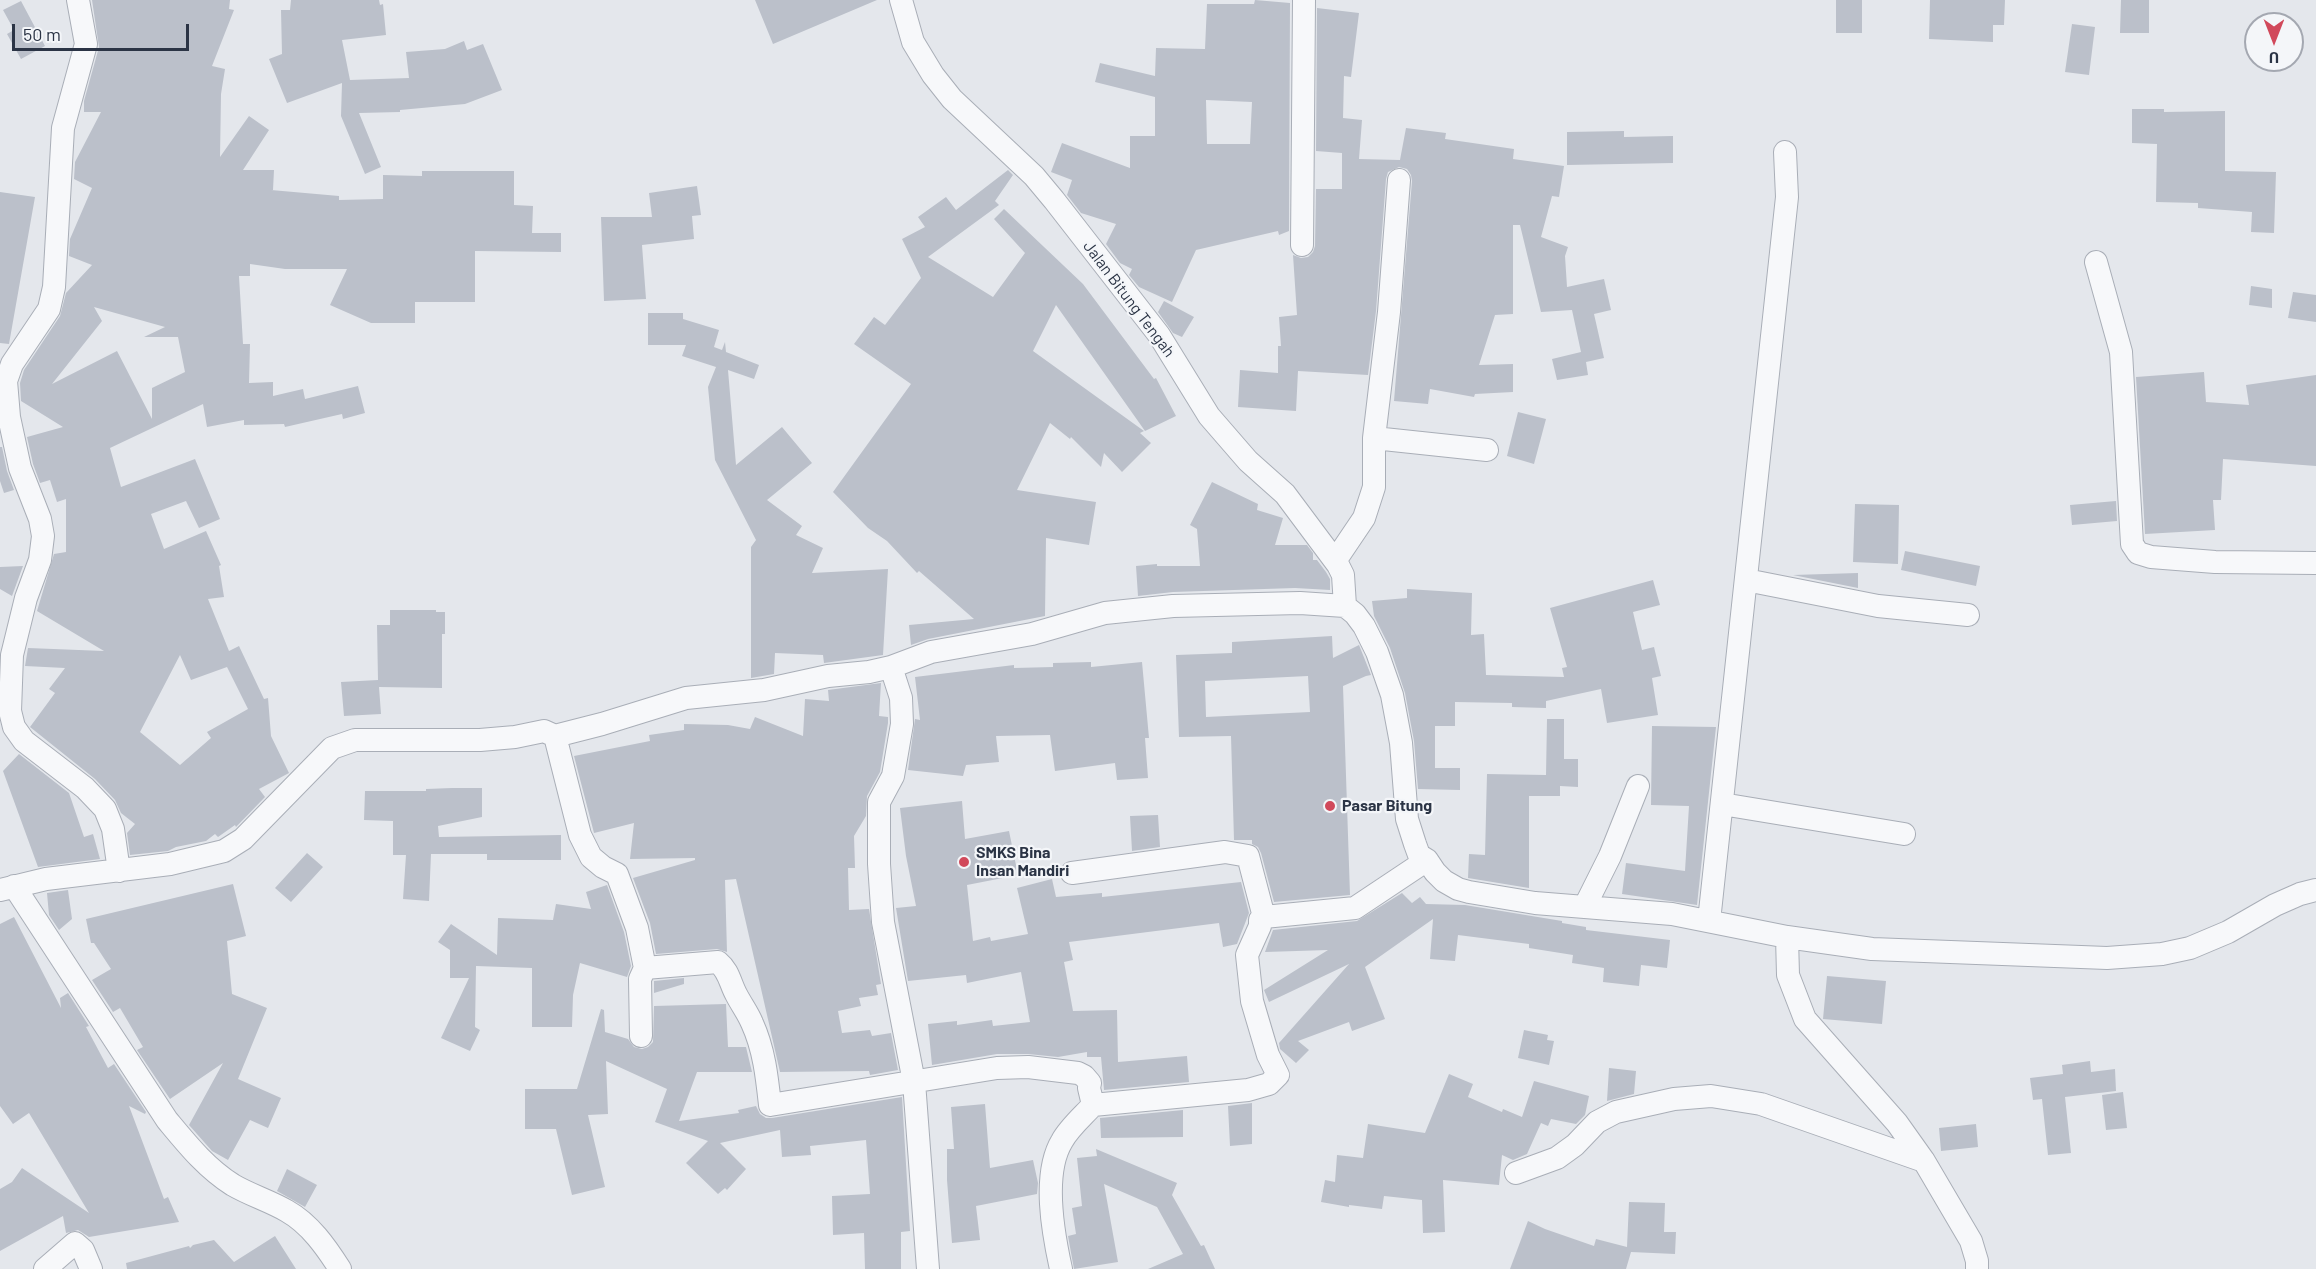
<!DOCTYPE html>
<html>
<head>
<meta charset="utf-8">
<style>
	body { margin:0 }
	#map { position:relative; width:2316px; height:1269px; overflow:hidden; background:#e4e7ec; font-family:Barlow,sans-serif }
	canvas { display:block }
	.north { position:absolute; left:2244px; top:12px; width:60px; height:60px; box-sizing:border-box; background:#f4f6f9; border:2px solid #a4a8b1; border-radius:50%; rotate:180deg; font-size:16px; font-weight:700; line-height:24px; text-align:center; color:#2b3445 }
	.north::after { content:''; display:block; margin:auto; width:21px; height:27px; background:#d1495b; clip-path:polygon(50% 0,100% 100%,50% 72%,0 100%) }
	.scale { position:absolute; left:12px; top:24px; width:177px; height:27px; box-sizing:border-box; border:3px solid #2b3445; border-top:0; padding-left:8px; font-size:18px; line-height:21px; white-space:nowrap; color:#2b3445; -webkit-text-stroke:4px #f4f6f9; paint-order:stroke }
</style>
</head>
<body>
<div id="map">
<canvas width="2316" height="1269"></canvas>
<div class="north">U</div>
<div class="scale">50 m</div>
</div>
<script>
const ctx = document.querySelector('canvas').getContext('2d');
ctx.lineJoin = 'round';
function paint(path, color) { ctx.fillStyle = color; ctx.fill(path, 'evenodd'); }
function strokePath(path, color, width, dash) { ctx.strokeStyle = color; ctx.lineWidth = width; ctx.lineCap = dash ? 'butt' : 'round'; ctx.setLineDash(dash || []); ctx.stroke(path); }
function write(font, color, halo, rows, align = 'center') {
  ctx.font = font + ' Barlow,sans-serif'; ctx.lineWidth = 4.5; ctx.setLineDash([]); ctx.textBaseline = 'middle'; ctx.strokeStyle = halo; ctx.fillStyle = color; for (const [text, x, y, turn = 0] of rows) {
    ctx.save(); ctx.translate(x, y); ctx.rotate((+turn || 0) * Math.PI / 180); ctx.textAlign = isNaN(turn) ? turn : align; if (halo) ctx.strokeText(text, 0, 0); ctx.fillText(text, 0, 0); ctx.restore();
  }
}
const building = new Path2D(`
	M92 0H230L229 9 234 10 212 66 225 69 221 94 220 157 249 116 269 130 243 170H274L273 190H271L339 196V200L383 199V175L422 176V171H514V205L533 206 532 233H561V252L475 251V302H415V323H371L330 305 347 269H285L250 264V276H239L243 344H250L249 383 273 382V396L303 389 305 399 358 386 365 413 343 419 342 414 285 427 284 424 244 425V420L207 427 203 404 110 448 121 487 195 459 220 519 199 528 186 501 151 514 164 549 206 531 221 565 219 566 224 597 208 599 229 651 239 646 264 699 268 698 271 736 289 773 259 789 265 797 236 827 235 825 218 837 215 834 206 841 176 847 168 851 130 855 127 833 135 824 121 813 115 800 95 779 30 727 55 693 49 689 65 668 25 666 28 648 104 651 37 611 54 554 66 552V499L57 502 50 480 40 483 33 464 27 437 63 427 21 401 20 383 24 370 60 316 66 293 92 265 69 256 70 239 92 188 74 179 75 162 101 112H84V101L99 47ZM94 307 165 327 144 337H178L185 372 152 388V419L117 351 52 384 102 321ZM180 655 191 680 227 667 248 709 207 732 211 738 180 765 140 732Z
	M291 0H379L380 5 383 4 386 35 342 40 350 80 409 78 406 52 445 49 464 41 467 50 483 44 502 90 465 104 400 110V112L359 113 381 167 365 174 341 116 342 83 287 103 269 59 282 54 281 10H290Z
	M755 0H877L773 44Z
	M1255 0 1290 3 1289 231 1279 235 1278 231 1196 250 1172 302 1139 287 1129 275 1132 269 1120 263 1106 244 1116 224 1081 213 1067 195 1072 180 1051 172 1062 143 1130 168V136H1155V97L1095 82 1100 63 1155 76 1156 48 1205 49 1207 4H1254ZM1206 100 1252 102 1250 144H1207Z
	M1836 0H1862V33H1836Z
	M1930 0H2005L2004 25H1993V42L1929 39Z
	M2121 0H2149V33H2120Z
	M21 1 45 46 21 59 7 34 14 30 3 10Z
	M1317 8 1359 13 1351 77 1344 76 1343 118 1362 120 1359 159 1400 160 1406 128 1446 133 1445 139 1514 149 1513 159 1564 166 1559 197 1552 196 1541 237 1568 247 1565 256 1567 287 1604 279 1611 310 1594 314 1604 358 1586 362 1588 375 1557 380 1552 359 1581 352 1572 310 1541 312 1520 225H1513V314L1495 315 1479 365 1513 364V392L1475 394 1474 397 1430 389 1428 404 1394 401 1412 181 1411 175 1407 169 1399 167 1388 172 1386 179 1376 311 1368 375 1298 371 1296 411 1238 407 1240 370 1278 373V346H1281L1279 317 1297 315 1293 255 1301 258 1308 257 1313 252 1315 246 1316 189H1342V153L1316 151Z
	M2072 24 2095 27 2089 75 2065 72Z
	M2132 109H2164V112L2225 111V171L2276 172 2274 233 2251 232 2252 212 2198 208V203L2156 202 2157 144 2132 143Z
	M1624 131V137L1673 136V163L1567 165V132Z
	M1008 170 1013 175 995 201 999 205 928 257 993 297 1025 253 994 219 1004 209 1083 284 1154 379 1156 378 1176 416 1145 431 1056 305 1033 351 1144 431 1140 433 1151 443 1122 472 1104 453 1101 467 1071 437 1070 439 1050 423 1017 490 1096 502 1089 545 1046 538 1045 616 928 639 911 645 909 625 974 619 919 571 917 573 887 541 868 528 833 492 911 384 854 344 874 317 885 325 921 278 902 239 925 227 918 217 946 197 956 210Z
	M697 186 701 215 692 216 694 239 642 245 646 299 604 301 601 217H652L649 193Z
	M0 192 35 197 9 344 0 343Z
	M2251 286 2272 289V308L2249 305Z
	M2293 292 2316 295V322L2288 318Z
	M1164 301 1194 317 1182 337 1173 333 1158 312Z
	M648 313H683V319L719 330 714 347 722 350 725 342 726 352 759 365 754 379 728 370 736 465 782 427 812 463 767 500 802 526 796 535 823 548 812 573 888 569 883 655 824 663 823 655 775 653 774 674 751 678V547L756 540 715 460 708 387 716 367 682 356 686 345H648Z
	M2204 372 2206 402 2249 405 2246 385 2316 375V466L2223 459 2221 500H2213L2215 530 2145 534 2136 377Z
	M1518 412 1546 419 1534 464 1507 456Z
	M0 447H2L7 471 14 490 4 493 0 481Z
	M1212 482 1258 504 1257 510 1283 518 1275 545H1307L1313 553V560H1317L1326 572 1330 579V590L1295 588 1173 592 1138 596 1136 566 1157 564V566H1200L1197 529 1190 525Z
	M2116 501 2117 521 2072 525 2070 505Z
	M1855 504 1899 505 1898 564 1853 562Z
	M1905 551 1980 566 1976 586 1901 570Z
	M23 566 12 596 0 589V567Z
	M1858 573V588L1793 575Z
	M1653 580 1660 605 1633 612 1642 650 1654 647 1661 676 1652 678 1658 715 1607 723 1601 689 1546 701V708L1512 707V703L1455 702V726H1435V768H1460V790L1418 789 1414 741 1405 693 1390 648 1374 616 1372 601 1407 598V589L1472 593 1471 635 1484 634 1486 675 1564 677 1562 668 1567 667 1550 608Z
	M390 610H436V612H445V634H442V688L379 687 381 714 344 716 341 682 378 680 377 625H390Z
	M1332 636 1333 658 1359 645 1371 675 1366 676 1343 686 1350 895 1274 902 1261 853 1258 847 1252 844V840H1234L1231 736 1179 737 1176 655 1232 653V642ZM1308 676 1310 712 1206 717 1205 681Z
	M1091 662V667L1142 662 1149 738H1145L1148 778 1117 780 1115 763 1055 771 1050 735 996 736 999 762 966 765 963 776 908 770 915 719 920 720 915 677 1014 665V668L1053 667V663Z
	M881 683 879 716 888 717V723L880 772 867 796 866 816 854 836 855 868H848L849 910 869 909 881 984 876 985 878 995 859 998 861 1006 838 1011 842 1033 870 1030 872 1036 891 1033 898 1070 870 1075 869 1071 780 1072 736 879 725 880 727 952 717 949 656 954 650 923 633 878 695 860V858L630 859 634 823 594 833 574 756 650 741 649 735 684 730V724L728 725 750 729 755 717 803 736 805 699 829 701 828 690Z
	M1547 719H1564V759H1578V787L1560 786V796H1529V888L1468 878 1469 854 1485 855 1487 774 1546 775Z
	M1652 726 1716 727 1697 905 1622 894 1626 863 1685 871 1689 806 1651 805Z
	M19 754 69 793 84 837 93 834 100 859 38 867 3 771Z
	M452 788H482V817L438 826 439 837 561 835V860H487V854H431L429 901 403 899 406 855H393V821L364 820 365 791H426V789Z
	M962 801 965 839 1009 831 1018 875 967 885 973 941 990 937 991 941 1028 934 1017 888 1052 879 1056 897 1102 893V897L1241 882 1249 913 1237 944 1223 947 1219 923 1069 942 1073 960 1064 962 1073 1011 1117 1010 1118 1062 1187 1056 1189 1082 1104 1090 1101 1057H1087V1052L1058 1057 1028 1054H997L932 1065 928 1024 957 1021V1025L992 1020 993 1026 1030 1022 1021 972 967 983 966 975 908 981 896 908 916 906 906 856 900 808Z
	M1158 815 1160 847 1132 851 1130 816Z
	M307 853 323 867 291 902 275 888Z
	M233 884 246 936 227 941 232 994 267 1008 238 1079 281 1098 268 1128 250 1120 228 1160 212 1151 189 1125 223 1063 170 1099 137 1050 143 1047 120 1008 113 1012 92 980 111 969 94 943H91L86 919Z
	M607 885 624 932 631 966 627 977 580 963 573 995 572 1027H532V968L476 966 475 1027 480 1030 470 1051 441 1038 469 978H450V950L438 942 451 924 497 955 498 918 553 920 556 904 591 909 586 892Z
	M68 890 72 919 59 930 49 915 47 893Z
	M1402 893 1412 903 1420 897 1426 904 1465 905 1562 921V923L1586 927V930L1670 940 1667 968 1641 965 1639 986 1603 982 1604 968 1572 963 1573 955 1529 948V944L1458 935 1455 961 1430 959 1433 919 1365 967 1385 1019 1352 1031 1349 1022 1298 1041 1309 1050 1296 1063 1280 1049 1279 1043 1349 964 1269 1002 1264 990 1328 950 1265 952 1273 930 1357 921Z
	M14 917 61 1008 60 998 68 993 89 1026 86 1027 108 1068 114 1064 146 1112 145 1114 129 1106 164 1199 168 1197 179 1222 89 1237 78 1230 66 1233 63 1216 0 1251V1189L12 1182 22 1168 89 1213 29 1113 13 1124 0 1106V924Z
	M1827 976 1886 981 1882 1024 1823 1019Z
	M684 978V984L654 993V981Z
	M726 1004 728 1047H746L752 1072H697L679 1121 739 1113 738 1110 756 1106 760 1114 766 1118H772L902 1097 910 1231 901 1232V1269H865L864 1233 833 1235 832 1196 870 1194 866 1140 810 1146 811 1155 782 1157 780 1130 720 1143 746 1169 727 1190 725 1188 718 1194 686 1163 708 1141 655 1122 667 1089 606 1061 608 1114 588 1115 605 1187 572 1195 556 1129H525V1089H577L601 1009 604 1010 605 1032 628 1039 634 1047 642 1049 648 1047 653 1042 654 1006Z
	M1524 1030 1548 1035 1547 1040 1554 1041 1549 1065 1518 1058Z
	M2090 1061 2091 1072 2115 1069 2116 1091 2065 1097 2071 1153 2048 1155 2042 1099 2033 1100 2030 1078 2063 1074 2062 1065Z
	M1609 1068 1636 1071 1634 1094 1607 1101Z
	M1449 1074 1473 1084 1468 1097 1502 1112 1503 1109 1522 1117 1534 1081 1589 1096 1585 1115 1576 1124 1551 1119 1548 1126 1541 1123 1527 1154 1513 1160 1502 1155 1499 1185 1443 1180 1445 1232 1423 1233 1422 1200 1384 1196 1382 1209 1349 1205V1207L1321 1202 1325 1180 1335 1182 1337 1155 1363 1158 1368 1124 1425 1133Z
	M2123 1092 2127 1128 2106 1130 2102 1095Z
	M1252 1103V1144L1230 1146 1228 1106Z
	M985 1104 990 1168 1033 1160 1038 1183 1037 1194 976 1206 980 1240 952 1243 947 1180V1149H954L951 1107Z
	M1183 1110V1137L1101 1138 1100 1118Z
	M1976 1124 1978 1147 1941 1151 1939 1128Z
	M1096 1149 1177 1183 1172 1195 1201 1246 1204 1245 1215 1269H1148L1183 1254 1157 1207 1104 1184 1118 1262 1074 1269 1068 1236 1076 1234 1072 1208 1082 1206 1077 1158 1097 1156Z
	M287 1169 317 1185 305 1207 277 1191Z
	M1629 1202 1665 1203 1664 1232H1676L1675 1254 1631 1252 1626 1269H1510L1528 1221 1545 1229 1594 1246 1596 1239 1627 1247Z
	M275 1236 296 1269H127L126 1263 189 1246 190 1248 193 1245 214 1240 234 1262Z`);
const minor = new Path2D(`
	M78 0 86 44 63 128 54 287 49 309 12 364 6 381 9 417 20 468 40 519 43 536 40 560 26 598 12 655 10 711 14 727 24 741 85 788 105 809 113 829 119 871
	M901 0 913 42 933 75 952 99 1034 176 1054 200 1159 335 1209 416 1248 461 1285 494 1338 565 1343 575 1345 606
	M1302 245 1304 0
	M2096 262 2121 352 2132 544 2138 553 2151 557 2215 562 2316 563
	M1374 438 1487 450
	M1335 561 1364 518 1374 487V438L1389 312 1399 180
	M1746 580 1878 606 1968 615
	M891 667 901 698 902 724 893 776 879 802V864L883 922 914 1082 928 1269
	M555 736 580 835 591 857 603 867 617 874 637 928 645 968 718 962C729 971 730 983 736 994 741 1004 748 1013 752 1023 764 1049 767 1077 770 1105L997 1068 1028 1067 1078 1073 1084 1076 1090 1083 1089 1088 1093 1105 1248 1090 1269 1084 1278 1075 1268 1055 1252 1001 1247 955 1260 926V920L1264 917 1355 908 1427 860
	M1722 804 1904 834
	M1072 873 1225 852 1248 856 1264 917
	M14 886 167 1120C187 1144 206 1168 233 1185 250 1195 270 1201 287 1211 310 1224 326 1247 340 1269
	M0 890 46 879 170 864 224 851 243 839 332 748 355 740H480L515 737 544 731 555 736 602 724 686 698 764 690 828 676 869 672 891 667 931 652 1032 634 1105 613 1173 606 1300 603 1345 606 1355 614 1364 626 1377 652 1392 695 1401 743 1407 819 1415 844 1419 855 1427 860 1435 872 1444 881 1458 889 1469 892 1535 903 1672 914 1787 937 1872 949 2107 958 2162 954 2190 948 2228 932 2275 905 2300 894 2316 890
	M1585 906 1610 856 1638 786
	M1709 921 1787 197 1785 152
	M1787 937 1788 975 1805 1019 1897 1123 1924 1161 1971 1241 1977 1261V1269
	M641 1036 640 979 645 968
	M1516 1173 1557 1158 1575 1145 1597 1122 1616 1112 1674 1099 1711 1096 1761 1104 1924 1161
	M45 1269 75 1243 83 1250 91 1269
	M1061 1269C1053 1233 1042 1174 1062 1141 1069 1128 1083 1116 1093 1105`);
const markers = [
	[1330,806,6,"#d1495b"],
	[964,862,6,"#d1495b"]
];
const streetNames = [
	["Jalan Bitung Tengah",1129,299,53]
];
const poiNames = [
	["Pasar Bitung",1342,806],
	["SMKS Bina",976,853],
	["Insan Mandiri",976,871]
];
paint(building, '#bbc0ca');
strokePath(minor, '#a9aeb7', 24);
strokePath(minor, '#f7f8fa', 22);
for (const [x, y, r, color] of markers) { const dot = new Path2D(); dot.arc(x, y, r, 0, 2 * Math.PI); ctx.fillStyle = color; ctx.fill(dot); strokePath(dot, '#f4f6f9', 2); }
write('16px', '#2b3445', '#f4f6f9', streetNames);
write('bold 16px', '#2b3445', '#f4f6f9', poiNames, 'left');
</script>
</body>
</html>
